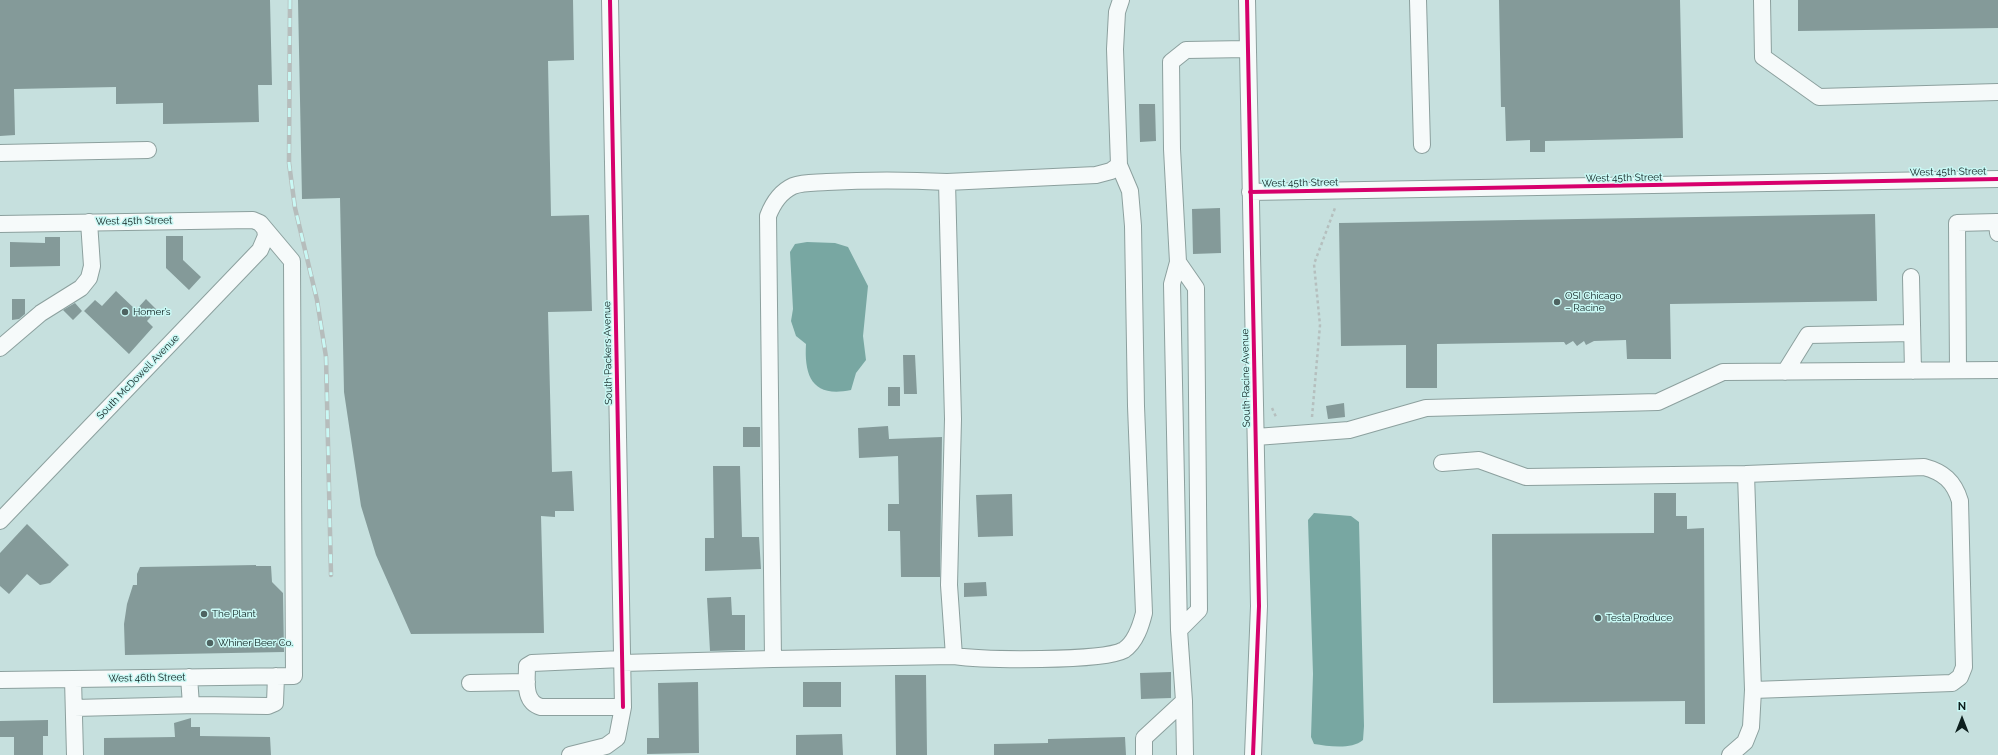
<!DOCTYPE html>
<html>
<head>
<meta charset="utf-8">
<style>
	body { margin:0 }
	#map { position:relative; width:1998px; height:755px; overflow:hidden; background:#c6e0de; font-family:Raleway,sans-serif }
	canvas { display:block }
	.north { position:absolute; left:1942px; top:699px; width:40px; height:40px; -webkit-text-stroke:3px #c9f8f4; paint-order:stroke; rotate:0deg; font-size:11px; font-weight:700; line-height:16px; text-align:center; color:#0d1f1e }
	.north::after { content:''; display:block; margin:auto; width:14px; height:18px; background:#0d1f1e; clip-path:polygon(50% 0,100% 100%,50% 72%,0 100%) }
</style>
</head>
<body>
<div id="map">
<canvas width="1998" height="755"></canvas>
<div class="north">N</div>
</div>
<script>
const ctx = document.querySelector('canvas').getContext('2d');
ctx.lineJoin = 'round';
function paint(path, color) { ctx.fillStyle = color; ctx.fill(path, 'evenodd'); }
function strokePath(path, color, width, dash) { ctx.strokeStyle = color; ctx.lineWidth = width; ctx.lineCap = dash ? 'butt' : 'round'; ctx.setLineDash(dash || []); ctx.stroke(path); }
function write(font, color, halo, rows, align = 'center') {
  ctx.font = font + ' Raleway,sans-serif'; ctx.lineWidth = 3; ctx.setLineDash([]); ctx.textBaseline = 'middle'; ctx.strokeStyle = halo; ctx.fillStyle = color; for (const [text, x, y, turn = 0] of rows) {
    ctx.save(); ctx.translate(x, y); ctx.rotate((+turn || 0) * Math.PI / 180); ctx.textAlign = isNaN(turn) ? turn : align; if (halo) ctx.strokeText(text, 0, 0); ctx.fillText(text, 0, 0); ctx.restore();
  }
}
const water = new Path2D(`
	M807 242 835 243 848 247 868 286 863 336 866 360 856 373 851 390C813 398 804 377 806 344L796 336 791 321 793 309 790 252 795 244Z
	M1314 513 1351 516 1359 522 1364 726 1363 740C1351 750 1328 746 1314 744L1311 737 1313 674 1308 520Z`);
const building = new Path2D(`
	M0 0H270L272 85H258L259 122 163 124V103L116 104V87L14 89 15 135 0 136Z
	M298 0H573L574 60 548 61 551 216 589 215 592 311 548 312 552 472 572 471 574 511H555V517L541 516 544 633 411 634 376 555 361 506 344 392 340 198 302 199Z
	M1499 0H1680L1683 138 1545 141V152H1530V140L1506 141 1505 107H1501Z
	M1798 0H1998V28L1798 31Z
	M1139 104H1155L1156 141 1140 142Z
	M1220 208 1221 253 1193 254 1192 209Z
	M1875 214 1877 301 1670 304 1671 359H1627L1626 340 1594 341 1586 345 1584 341 1577 346 1573 341 1566 345 1564 342 1437 344V388H1406V345L1341 346 1339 223Z
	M166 236H183V260L201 277 189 290 166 268Z
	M45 237H60V266L10 267V242L45 243Z
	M116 291 136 310 146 299 157 310 147 321 153 327 129 354 84 311 95 300 102 306Z
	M12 299H25V314L19 319 12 320Z
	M75 303 82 311 73 320 63 310Z
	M903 355H915L917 394H904Z
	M888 387H900V406H888Z
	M1344 403 1345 417 1328 419 1326 406Z
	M888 426 889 439 942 437 940 577H901L900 531H888V504H899L898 456 859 458 858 428Z
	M743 427H760V447H743Z
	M713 466H740L742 537H759L761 569 705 571V538H714Z
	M1654 493H1676V516H1687V529L1704 528 1705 724H1685V701L1493 703 1492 534 1654 533Z
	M1012 494 1013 536 978 537 976 495Z
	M27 524 69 565 50 583 40 585 27 574 9 594 0 586V553Z
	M256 565V566H271L272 582 283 593 284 652 125 655 124 624 127 604 133 585H137V574L140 567Z
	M986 582 987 596 964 597V583Z
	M731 597 732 615H745V650L710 651 707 598Z
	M1171 672V698L1141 699 1140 673Z
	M895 675H926L927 755H896Z
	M698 682 699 753 647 754V738H659L658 683Z
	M803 682H841V707H803Z
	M191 718V727H200V736L270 737 271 755H104V738L175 737 174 723Z
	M48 720V736H43V755H14V737H0V721Z
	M842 734 843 755H796V735Z
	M1125 737 1126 755H994V744L1048 743V739Z`);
const path = new Path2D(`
	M1272 408 1277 419
	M1312 417 1320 325 1314 264 1335 208`);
const minor = new Path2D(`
	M610 0 623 707
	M1247 0 1259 606 1253 755
	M1418 0 1422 145
	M1762 0 1763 57 1819 97 1998 92
	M0 153 148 150
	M1119 165 1111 171 1096 175 947 182 953 419 949 585 954 656C982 660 1102 662 1124 650 1136 642 1141 625 1144 613L1136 406 1133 226 1130 191 1119 165 1115 49 1117 12 1121 0
	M947 182C907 180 867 180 827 182 816 183 804 182 793 186 780 192 773 203 768 216L773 659 954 656
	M1250 192 1998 179
	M0 224 253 220 260 223 292 261 294 676 0 680
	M1178 262 1196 288 1199 610 1179 630
	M1911 277 1913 371
	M0 348 41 313 81 288 89 278 92 266 89 222
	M1958 370 1957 223 1997 222 1998 233
	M1785 372 1808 335 1912 333
	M1256 437 1349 430 1426 408 1658 402 1723 372 1998 370
	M1442 463 1479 460 1526 477 1746 474 1753 690 1751 727 1745 742 1730 755
	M1746 474 1924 467C1943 472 1954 481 1960 501L1964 667 1960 677 1952 683 1753 690
	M0 521 260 250 266 236 265 229
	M622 663 773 659
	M189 677 191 705
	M73 679 75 755
	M470 683 527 682
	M74 708 197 705 268 706 275 703 276 676
	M570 755 606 746 617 738 623 707H541C523 702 527 681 527 666L532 663 622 659
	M1144 755V738L1184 701
	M1185 755 1184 701 1179 630 1172 284 1178 262 1172 149 1171 62 1186 50 1247 49`);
const rail = new Path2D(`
	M290 0 289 163 295 208 317 300 326 357 331 575`);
const cycleway = new Path2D(`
	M610 0 623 707
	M1247 0 1259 606 1253 755
	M1250 192 1998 179`);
const markers = [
	[1557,302,4,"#4e6361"],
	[125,312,4,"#4e6361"],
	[204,614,4,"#4e6361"],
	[1598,618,4,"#4e6361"],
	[210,643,4,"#4e6361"]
];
const streetNames = [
	["West 45th Street",1948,172,-1],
	["West 45th Street",1624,178,-1],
	["West 45th Street",1300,183,-1],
	["West 45th Street",134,221,-1],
	["South Packers Avenue",608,353,-91],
	["South McDowell Avenue",138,377,-46],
	["South Racine Avenue",1246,378,-91],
	["West 46th Street",147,678,-1]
];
const poiNames = [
	["OSI Chicago",1565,296],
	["– Racine",1565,308],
	["Homer’s",133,312],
	["The Plant",212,614],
	["Testa Produce",1606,618],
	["Whiner Beer Co.",218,643]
];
paint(water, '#78a7a2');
paint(building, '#849a99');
strokePath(minor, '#8ca09e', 18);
strokePath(path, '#b5bfbe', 2.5, [3, 3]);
strokePath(minor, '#f6fafa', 16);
strokePath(rail, '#b6bdbc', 4.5);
strokePath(rail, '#c9f8f4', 3, [9]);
strokePath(cycleway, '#d6006c', 4);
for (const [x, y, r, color] of markers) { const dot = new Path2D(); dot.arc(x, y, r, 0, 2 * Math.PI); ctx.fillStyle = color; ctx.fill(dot); strokePath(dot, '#c9f8f4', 1.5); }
write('10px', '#0d1f1e', '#c9f8f4', streetNames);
write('10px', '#0d1f1e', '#c9f8f4', poiNames, 'left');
</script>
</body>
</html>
